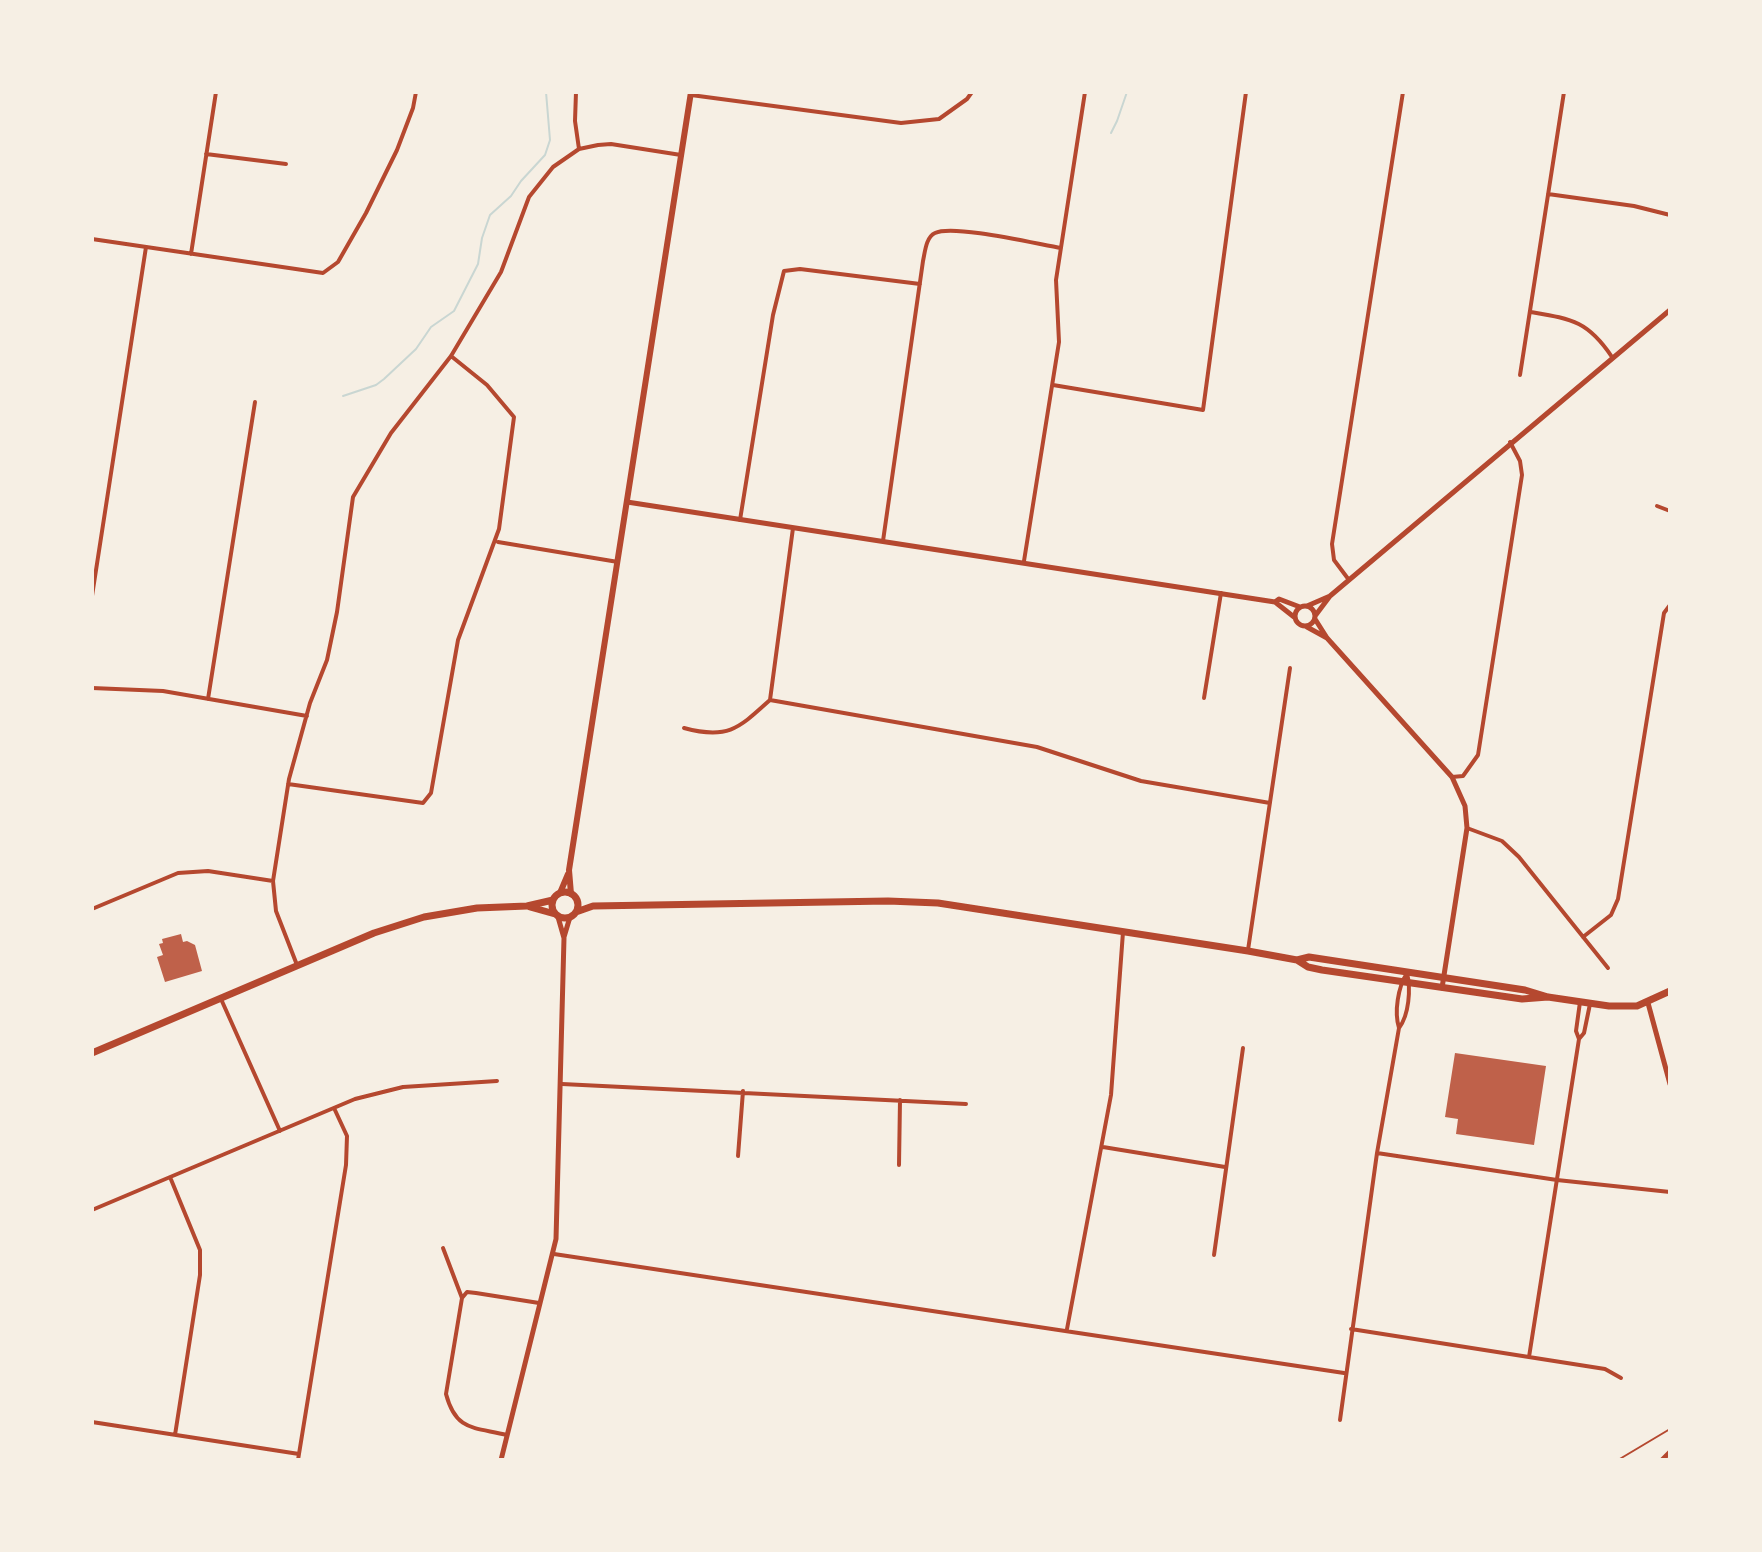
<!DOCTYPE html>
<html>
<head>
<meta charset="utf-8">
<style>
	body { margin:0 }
	#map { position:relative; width:1762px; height:1552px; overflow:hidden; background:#f6efe4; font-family:"Source Sans 3",sans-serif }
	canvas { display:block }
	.frame { position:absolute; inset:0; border:94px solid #f6efe4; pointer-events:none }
</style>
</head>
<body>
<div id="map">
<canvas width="1762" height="1552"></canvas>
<div class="frame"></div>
</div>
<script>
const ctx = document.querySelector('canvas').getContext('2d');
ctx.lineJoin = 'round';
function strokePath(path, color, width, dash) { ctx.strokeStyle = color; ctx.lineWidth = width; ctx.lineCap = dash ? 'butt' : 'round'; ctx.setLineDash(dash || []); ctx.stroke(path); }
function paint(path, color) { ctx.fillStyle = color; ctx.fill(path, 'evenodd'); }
const stream = new Path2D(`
	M1111 133 1117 121 1127 92
	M343 396 376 385 384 379 416 349 431 327 454 311 478 264 482 238 490 215 511 196 521 181 545 155 550 140 546 92`);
const building = new Path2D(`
	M181 934 183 942 187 941 195 945 202 971 165 982 157 957 163 955 159 944 163 943 162 939Z
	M1455 1053 1546 1066 1534 1145 1456 1134 1458 1119 1445 1117Z`);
const path = new Path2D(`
	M1618 1460 1670 1429`);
const minor = new Path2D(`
	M576 92 575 121 579 149
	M691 95 901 123 939 119 967 99 972 92
	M206 154 286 164
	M1548 194 1634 206 1670 215
	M92 239 323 273 338 262 366 213 397 150 413 108 416 92
	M191 254 216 92
	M1531 312C1572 319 1588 321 1612 357
	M1520 375 1564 92
	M1053 385 1203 410 1246 92
	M1657 506 1670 511
	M740 520 773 315 784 271 800 269 920 284
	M793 528 770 700 1037 747 1141 781 1270 803
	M883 541 923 261C925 252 926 237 935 233 953 224 1037 244 1061 248
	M498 542 618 562
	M1024 561 1059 342 1056 280 1085 92
	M1349 580 1334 560 1332 544 1403 92
	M92 596 146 247
	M92 688 163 691 307 716
	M1204 698 1221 593
	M208 699 255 402
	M684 728C728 740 739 728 770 700
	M1452 777 1463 776 1478 755 1522 475 1520 461 1510 442
	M288 784 423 803 431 793 458 640 499 529 514 417 487 385 451 356
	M1467 828 1502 841 1519 857 1608 968
	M92 909 178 873 208 871 273 881
	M1583 937 1611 915 1618 899 1664 613 1670 605
	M1248 950 1290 668
	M297 965 276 911 273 881 289 779 310 703 327 660 337 612 353 497 391 433 451 356 501 272 529 197 553 167 579 149 598 145 611 144 681 155
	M221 999 280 1131
	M1399 1028C1394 1012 1398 987 1407 973
	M1579 1039 1584 1033 1590 1004
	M562 1084 966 1104
	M1103 1147 1225 1167
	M1377 1153 1557 1180 1670 1192
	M738 1156 743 1091
	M899 1165 900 1100
	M170 1177 200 1250V1275L175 1435
	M92 1210 355 1099 403 1087 497 1081
	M443 1248 462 1298 467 1292 476 1293 539 1303
	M554 1254 1344 1373
	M1214 1255 1243 1048
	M462 1298 446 1394C456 1432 475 1427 507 1435
	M1067 1329 1111 1095 1123 932
	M1351 1329 1605 1369 1621 1378
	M1529 1357 1579 1039 1576 1031 1580 1002
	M1340 1420 1377 1153 1399 1028C1409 1015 1411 989 1407 973
	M92 1422 299 1454
	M298 1460 346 1165 347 1136 334 1108`);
const tertiary = new Path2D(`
	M627 502 1275 602 1279 599 1300 607
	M1275 602 1294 617
	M1295 616a10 10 0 1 1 20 0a10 10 0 1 1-20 0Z
	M1307 606 1330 596
	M1315 616 1330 596 1349 580 1670 310
	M1315 619 1327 638 1452 777 1465 806 1467 828 1442 988
	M1307 627 1327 638
	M564 937 570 917
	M1648 1003 1670 1084
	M501 1460 556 1239 564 938 558 917
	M1662 1460 1670 1452`);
const secondary = new Path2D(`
	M560 893 568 874
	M571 894 569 870 691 92`);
const primary = new Path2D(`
	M552 905a13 13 0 1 1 26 0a13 13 0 1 1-26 0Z
	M530 907 555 914
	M576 912 593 906 888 901 938 903 1248 951 1297 960 1308 967 1322 970 1522 999 1548 997
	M1297 960 1309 957 1525 990 1548 997 1609 1006H1637L1670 991
	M92 1053 374 933 424 917 477 908 527 906 553 900`);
strokePath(stream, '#c9d6d2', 2);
paint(building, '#bf614a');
strokePath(path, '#b5482f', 2);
strokePath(minor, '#b5482f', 4);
strokePath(tertiary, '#b5482f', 5);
strokePath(secondary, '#b5482f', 6);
strokePath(primary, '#b5482f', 7);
</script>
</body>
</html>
